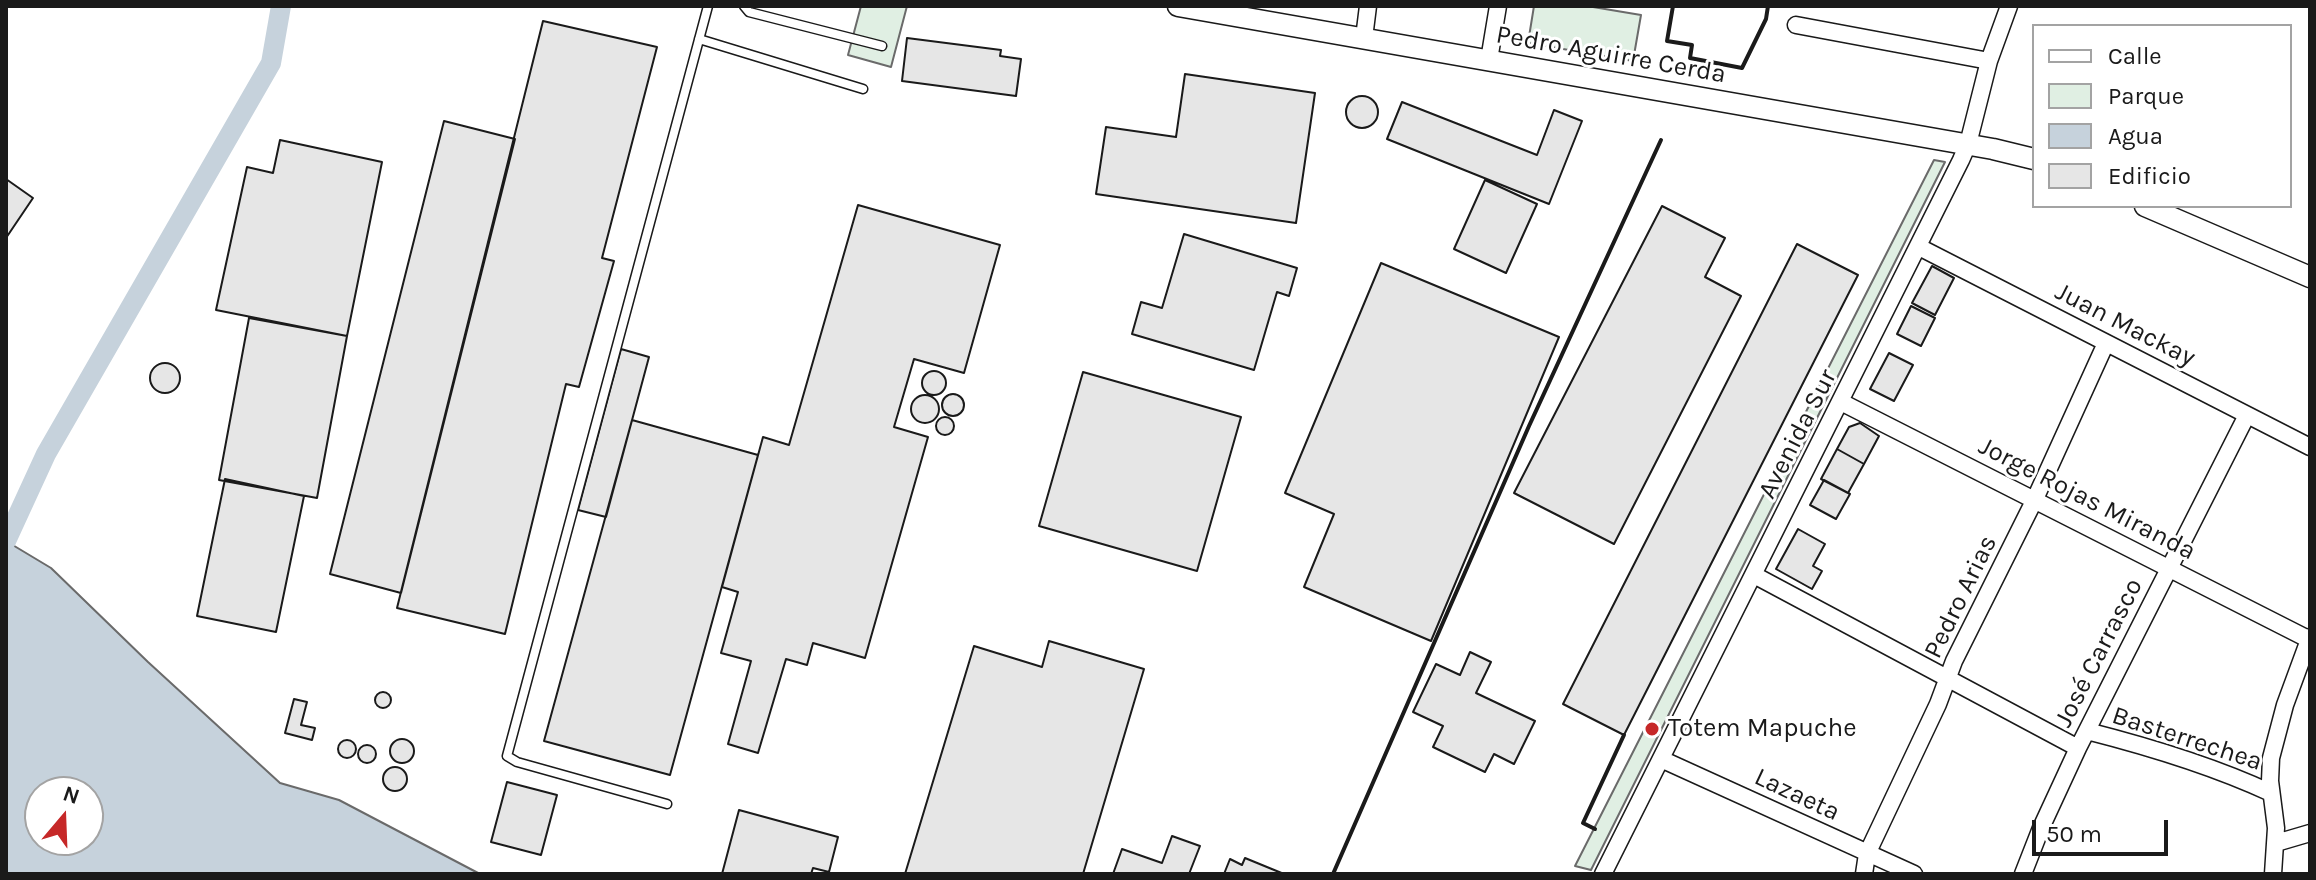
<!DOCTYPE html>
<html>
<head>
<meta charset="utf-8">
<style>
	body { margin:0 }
	#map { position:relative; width:2316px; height:880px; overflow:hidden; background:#fff; font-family:Karla,sans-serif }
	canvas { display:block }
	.frame { position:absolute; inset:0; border:8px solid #1a1a1a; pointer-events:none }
	.legend { position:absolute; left:2032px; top:24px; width:260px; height:184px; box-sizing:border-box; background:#fff; border:2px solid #a3a3a3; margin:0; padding:10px 14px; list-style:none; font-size:24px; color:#1a1a1a }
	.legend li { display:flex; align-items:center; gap:16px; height:40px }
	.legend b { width:40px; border:2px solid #a3a3a3 }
	.north { position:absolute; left:24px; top:776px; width:80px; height:80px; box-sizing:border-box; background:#fff; border:2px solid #a3a3a3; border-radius:50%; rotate:19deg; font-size:22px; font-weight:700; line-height:32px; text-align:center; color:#1a1a1a }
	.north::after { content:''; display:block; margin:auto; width:28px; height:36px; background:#c62828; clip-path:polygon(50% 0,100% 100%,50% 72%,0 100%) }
	.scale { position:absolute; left:2032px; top:820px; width:136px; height:36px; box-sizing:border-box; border:4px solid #1a1a1a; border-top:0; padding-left:10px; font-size:24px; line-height:28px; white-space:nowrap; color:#1a1a1a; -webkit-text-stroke:6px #fff; paint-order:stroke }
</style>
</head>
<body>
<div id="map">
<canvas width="2316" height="880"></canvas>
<div class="frame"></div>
<ul class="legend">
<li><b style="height:10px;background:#fff"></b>Calle</li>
<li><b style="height:22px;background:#e0efe3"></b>Parque</li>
<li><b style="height:22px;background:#c6d2dc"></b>Agua</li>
<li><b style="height:22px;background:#e6e6e6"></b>Edificio</li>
</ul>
<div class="north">N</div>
<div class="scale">50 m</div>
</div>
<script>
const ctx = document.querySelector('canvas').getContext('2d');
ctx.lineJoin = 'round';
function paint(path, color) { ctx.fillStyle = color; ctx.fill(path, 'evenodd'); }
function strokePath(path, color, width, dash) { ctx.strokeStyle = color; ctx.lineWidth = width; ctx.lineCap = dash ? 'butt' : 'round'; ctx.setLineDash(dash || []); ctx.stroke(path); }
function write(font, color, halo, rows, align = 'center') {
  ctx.font = font + ' Karla,sans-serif'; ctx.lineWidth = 6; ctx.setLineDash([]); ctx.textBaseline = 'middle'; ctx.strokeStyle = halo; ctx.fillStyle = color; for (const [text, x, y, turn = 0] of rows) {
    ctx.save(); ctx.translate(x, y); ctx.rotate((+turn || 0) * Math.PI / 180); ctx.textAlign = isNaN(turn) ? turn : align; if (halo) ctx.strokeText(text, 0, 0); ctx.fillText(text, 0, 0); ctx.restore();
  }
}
const green = new Path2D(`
	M861 6H907L891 67 848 55Z
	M1534 6H1587L1641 15 1633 61 1528 43Z
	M1934 160 1945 162 1591 870 1575 866Z`);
const water = new Path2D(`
	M6 541 51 568 148 662 280 783 339 800 480 874H6ZM40 792H88V840H40Z`);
const canal = new Path2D(`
	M6 541 46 454 271 63 281 6`);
const building = new Path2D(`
	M543 21 657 47 602 258 614 261 579 387 566 384 505 634 397 608Z
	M907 38 1001 50 1000 56 1021 59 1016 96 902 81Z
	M1185 74 1315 93 1296 223 1096 194 1106 127 1176 137Z
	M1346 112a16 16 0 1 1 32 0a16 16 0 1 1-32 0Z
	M1402 102 1537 155 1554 110 1582 121 1549 204 1387 139Z
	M444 121 515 139 401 593 330 574Z
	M280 140 382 162 347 336 216 310 247 167 273 173Z
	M6 179 33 198 6 238Z
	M1485 180 1537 204 1506 273 1454 249Z
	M858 205 1000 245 964 373 914 359 894 427 928 437 865 658 813 643 807 665 786 659 758 753 728 744 751 661 721 653 738 592 722 587 763 437 789 445Z
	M1662 206 1725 238 1705 277 1741 296 1614 544 1514 493Z
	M1184 234 1297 268 1289 296 1277 292 1254 370 1132 334 1141 302 1162 308Z
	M1797 244 1858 275 1624 735 1563 704Z
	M1381 263 1559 337 1431 641 1304 587 1334 514 1285 493Z
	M1932 266 1954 278 1935 315 1912 303Z
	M1911 306 1935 318 1921 346 1897 334Z
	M249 318 347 336 317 498 219 480Z
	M621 349 649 357 606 517 578 510Z
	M1889 353 1913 365 1894 401 1870 389Z
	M150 378a15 15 0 1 1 30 0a15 15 0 1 1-30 0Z
	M922 383a12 12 0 1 1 24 0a12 12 0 1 1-24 0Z
	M1083 372 1241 417 1197 571 1039 526Z
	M942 405a11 11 0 1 1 22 0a11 11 0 1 1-22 0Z
	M911 409a14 14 0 1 1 28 0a14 14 0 1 1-28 0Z
	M936 426a9 9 0 1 1 18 0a9 9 0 1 1-18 0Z
	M632 420 758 455 670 775 544 741Z
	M1860 423 1879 436 1864 464 1837 449 1849 427Z
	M1837 449 1864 464 1848 493 1821 479Z
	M225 479 304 496 276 632 197 616Z
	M1824 480 1850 494 1836 519 1810 505Z
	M1798 529 1825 544 1813 566 1822 571 1812 589 1776 569Z
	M1049 641 1144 669 1083 874H905L974 646 1042 667Z
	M1470 652 1491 662 1476 693 1535 721 1514 764 1494 754 1485 772 1433 747 1443 726 1413 712 1436 664 1460 675Z
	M375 700a8 8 0 1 1 16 0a8 8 0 1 1-16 0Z
	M294 699 307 702 301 725 315 728 312 740 285 733Z
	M390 751a12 12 0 1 1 24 0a12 12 0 1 1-24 0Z
	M338 749a9 9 0 1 1 18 0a9 9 0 1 1-18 0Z
	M358 754a9 9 0 1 1 18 0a9 9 0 1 1-18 0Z
	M383 779a12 12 0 1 1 24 0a12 12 0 1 1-24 0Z
	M507 782 557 795 541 855 491 842Z
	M739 810 838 837 829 872 813 868 811 874H722Z
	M1172 836 1200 846 1189 874H1113L1122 849 1162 863Z
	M1245 858 1284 874H1224L1230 859 1242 865Z`);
const service = new Path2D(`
	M744 6 749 12 882 46
	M699 39 863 89
	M667 804 517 762 507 756 708 6`);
const minor = new Path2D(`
	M1796 25 1989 61
	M1364 38 1368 6
	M1489 60 1498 6
	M1919 247 2310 447
	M1841 402 2310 640
	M1754 575 2078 748
	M2087 731C2150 747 2213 766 2271 793
	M1661 759 1914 874
	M2276 843 2310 833
	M1603 874 1961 160 1968 144 1989 61 2009 6
	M1864 874 1867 854 1938 704 1954 661 2035 499 2106 343
	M2023 874 2041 828 2078 748 2247 415
	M2273 874 2276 828 2270 781 2271 758 2285 705 2310 637`);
const tertiary = new Path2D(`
	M1178 6 1993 149 2034 159
	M2145 206 2310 277`);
const wall = new Path2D(`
	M1673 6 1667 41 1692 45 1690 58 1742 68 1766 19 1768 6
	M1595 829 1583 823 1624 735
	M1333 874 1529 426 1661 140`);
const markers = [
	[1652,729,8,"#c62828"]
];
const streetNames = [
	["Pedro Aguirre Cerda",1611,55,10],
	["Juan Mackay",2125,325,27],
	["Avenida Sur",1798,434,-63],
	["Jorge Rojas Miranda",2087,499,27],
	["Pedro Arias",1961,597,-64],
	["José Carrasco",2099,653,-63],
	["Basterrechea",2187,739,18],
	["Lazaeta",1797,795,25]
];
const poiNames = [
	["Totem Mapuche",1668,729]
];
paint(green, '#e0efe3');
strokePath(green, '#6a6a6a', 2);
paint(water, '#c6d2dc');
strokePath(water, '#6a6a6a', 2);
strokePath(canal, '#c6d2dc', 20);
paint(building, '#e6e6e6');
strokePath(building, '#1a1a1a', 2);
strokePath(service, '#1a1a1a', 11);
strokePath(minor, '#1a1a1a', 19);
strokePath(tertiary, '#1a1a1a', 23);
strokePath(service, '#fff', 8);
strokePath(minor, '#fff', 16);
strokePath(tertiary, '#fff', 20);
strokePath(wall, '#1a1a1a', 4);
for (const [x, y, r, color] of markers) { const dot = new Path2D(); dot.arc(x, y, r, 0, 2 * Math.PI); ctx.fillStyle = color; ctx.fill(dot); strokePath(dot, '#fff', 3); }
write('26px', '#1a1a1a', '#fff', streetNames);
write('26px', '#1a1a1a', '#fff', poiNames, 'left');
</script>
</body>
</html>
